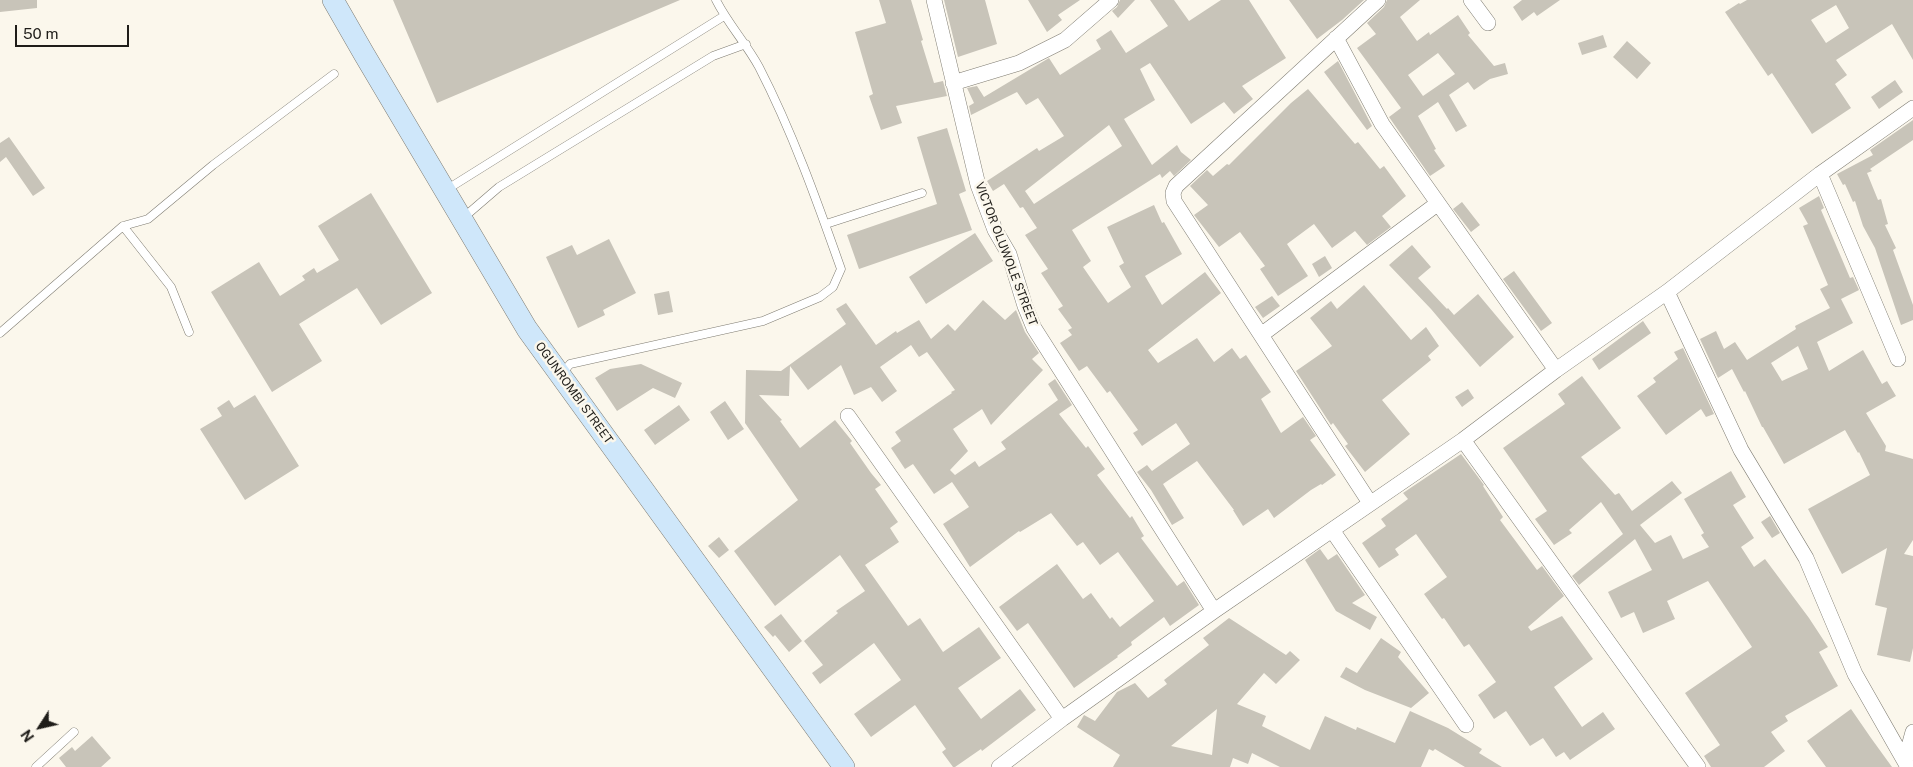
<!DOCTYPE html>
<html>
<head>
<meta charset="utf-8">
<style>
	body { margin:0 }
	#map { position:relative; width:1913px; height:767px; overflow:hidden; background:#fbf7ec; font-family:"Public Sans",sans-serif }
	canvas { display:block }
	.north { position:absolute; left:15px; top:702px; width:50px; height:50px; -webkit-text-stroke:4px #fbf7ec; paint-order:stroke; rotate:235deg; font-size:14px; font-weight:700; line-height:20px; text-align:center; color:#1f1d19 }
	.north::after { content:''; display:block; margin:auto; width:18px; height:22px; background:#1f1d19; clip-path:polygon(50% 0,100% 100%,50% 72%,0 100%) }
	.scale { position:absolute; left:15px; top:25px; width:114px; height:22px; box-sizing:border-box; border:2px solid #1f1d19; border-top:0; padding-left:6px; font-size:15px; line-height:18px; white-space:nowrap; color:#1f1d19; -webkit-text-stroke:4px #fbf7ec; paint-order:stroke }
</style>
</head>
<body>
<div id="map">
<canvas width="1913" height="767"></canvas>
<div class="north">N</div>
<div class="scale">50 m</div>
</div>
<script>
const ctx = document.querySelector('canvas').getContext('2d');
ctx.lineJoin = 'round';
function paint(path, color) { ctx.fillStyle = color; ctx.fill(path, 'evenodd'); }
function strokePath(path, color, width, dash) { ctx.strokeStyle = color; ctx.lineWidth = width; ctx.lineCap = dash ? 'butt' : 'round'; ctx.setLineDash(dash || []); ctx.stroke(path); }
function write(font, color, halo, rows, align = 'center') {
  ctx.font = font + ' "Public Sans",sans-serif'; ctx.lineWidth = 5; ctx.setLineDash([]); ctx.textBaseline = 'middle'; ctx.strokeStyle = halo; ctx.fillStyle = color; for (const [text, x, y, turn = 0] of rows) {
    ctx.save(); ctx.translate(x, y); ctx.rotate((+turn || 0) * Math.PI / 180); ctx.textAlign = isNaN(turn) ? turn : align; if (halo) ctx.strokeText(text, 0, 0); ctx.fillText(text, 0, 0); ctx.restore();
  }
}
const building = new Path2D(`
	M0 0H37V8L0 12Z
	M393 0H680L437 103Z
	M879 0H911L923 40 921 41 934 83 943 81 947 96 896 106 902 123 881 130 869 96 873 94 855 32 886 23Z
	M944 0H985L997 44 958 57Z
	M1028 0H1080L1058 15 1062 20 1047 32Z
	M1120 0H1135L1118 18 1112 11 1117 7Z
	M1150 0H1174L1189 21 1221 0H1249L1286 58 1242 86 1253 99 1234 114 1224 102 1191 124 1150 63 1140 69 1155 100 1124 119 1152 165 1177 145 1181 152 1191 160 1174 176 1170 171 1162 178 1160 174 1072 230 1091 261 1083 267 1108 303 1131 287 1119 266 1124 263 1107 227 1154 205 1162 223 1164 222 1182 254 1145 276 1162 305 1205 272 1221 293 1148 350 1158 363 1197 338 1214 362 1232 348 1240 359 1246 355 1271 392 1261 399 1281 433 1303 417 1316 436 1310 440 1336 475 1322 485 1321 484 1311 490 1274 518 1268 509 1243 526 1233 510H1234L1197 461 1163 484 1184 518 1172 525 1151 490 1137 472 1147 465 1152 471 1190 444 1176 423 1142 446 1133 433 1138 430 1110 391 1107 393 1087 366 1079 371 1060 343 1072 335 1068 330 1072 328 1058 309 1063 306 1041 273 1048 269 1025 235 1037 228 1023 207 1020 208 1004 184 993 191 987 181 1037 148 1039 151 1064 136 1038 98 1026 105 1017 92 971 115 969 106 974 103 967 88 977 86 984 97 1049 58 1060 75 1101 49 1096 40 1111 30 1126 53 1168 26ZM1109 125 1122 146 1034 204 1025 191Z
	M1289 0H1364L1342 20 1317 39Z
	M1387 0H1420L1400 17 1417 41 1429 32 1430 35 1458 15 1470 33 1468 35 1494 66 1505 63 1508 74 1490 79 1474 90 1468 82 1449 95 1467 126 1456 132 1438 102 1418 116 1436 149 1434 150 1445 166 1430 176 1389 117 1401 108 1357 48 1376 34 1367 23 1384 7ZM1438 53 1455 74 1423 96 1408 75Z
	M1522 0H1560L1537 16 1534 12 1522 21 1513 7Z
	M1747 0H1913V60L1892 24 1836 60 1847 75 1835 84 1851 108 1812 134 1772 73 1768 76 1725 12 1739 3 1740 4ZM1836 5 1849 28 1826 43 1811 20Z
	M1603 35 1607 47 1582 55 1578 43Z
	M1627 41 1651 63 1637 79 1613 57Z
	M1338 61 1372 126 1367 130 1324 72Z
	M1895 80 1903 92 1879 109 1871 97Z
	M1308 89 1355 144 1358 142 1380 169 1384 166 1406 196 1382 216 1391 227 1367 245 1355 231 1332 248 1314 224 1287 244 1308 276 1278 296 1260 269 1265 266 1240 232 1219 247 1194 215 1208 205 1190 186 1207 170 1213 176 1227 164 1229 165 1291 103Z
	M1913 120V140L1870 169 1872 171 1867 173 1878 200 1881 199 1888 224 1885 225 1896 248 1893 250 1913 305V320L1901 325 1875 248 1863 226 1855 201 1853 202 1845 184 1843 185 1837 174 1873 155 1870 150Z
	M947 128 966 191 959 194 972 230 859 269 847 235 937 204 917 137Z
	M9 137 45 188 33 196 6 157 0 162V143Z
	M371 193 432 293 381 325 357 288 299 324 322 361 272 392 211 292 259 262 280 296 305 280 302 276 314 268 317 273 339 260 318 226Z
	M1819 196 1824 208 1821 210 1850 278 1853 277 1859 290 1841 299 1853 323 1817 342 1829 371 1863 350 1882 384 1887 381 1896 396 1866 413 1886 446 1885 451 1913 459V540L1904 554 1913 556V648L1910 662 1877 655 1887 608 1875 605 1887 548 1842 574 1808 509 1870 475 1859 452 1858 453 1845 430 1784 464 1763 427H1762L1745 391 1744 392 1732 369 1718 378 1700 339 1716 331 1724 349 1735 342 1747 360 1796 329 1795 326 1830 308 1820 289 1828 285 1803 226 1808 224 1799 208ZM1798 346 1808 369 1782 381 1771 363Z
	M1462 202 1480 225 1471 232 1453 209Z
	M975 233 993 261 926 304 909 277Z
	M609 239 636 293 603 310 605 315 578 328 546 257 572 245 577 255Z
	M1412 245 1431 267 1418 278 1447 309 1448 308 1454 315 1478 294 1514 337 1480 367 1431 309 1389 265Z
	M1325 256 1332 268 1319 277 1312 264Z
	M1514 271 1552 323 1541 331 1503 279Z
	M1364 285 1411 340 1426 327 1439 346 1428 356 1431 360 1382 400 1410 434 1365 472 1345 446 1348 444 1333 423 1331 425 1296 371 1332 346 1310 318 1331 301 1337 309Z
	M669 291 673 312 658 315 654 294Z
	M1272 296 1280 306 1263 318 1255 307Z
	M983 300 1005 320 1016 310 1025 332 1039 353 1032 359 1043 370 991 425 982 409 953 429 968 451 950 470 955 475 975 461 979 467 1006 449 1001 442 1058 400 1048 384 1055 379 1072 405 1059 414 1086 448 1088 446 1105 469 1097 475 1130 518 1132 516 1144 536 1141 538 1177 586 1184 581 1199 605 1170 626 1164 617 1131 642 1132 645 1117 656 1118 657 1074 688 1028 623 1017 631 999 607 1057 564 1083 599 1091 593 1110 619 1112 617 1120 627 1154 601 1118 552 1100 565 1083 542 1077 546 1051 513 1020 532 1019 531 970 567 943 524 969 507 952 482 934 494 913 464 905 469 891 448 901 441 895 432 952 393 951 392 955 390 927 352 919 357 911 345 880 367 897 391 882 402 871 387 854 395 841 365 808 390 790 366 789 396 759 395 782 420 780 421 800 448 835 420 852 441 850 443 871 473 881 485 875 489 898 522 890 528 899 542 865 565 908 626 920 618 943 652 979 627 1001 658 958 688 981 719 1020 689 1036 710 982 751 981 749 955 767H953L942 752 946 749 915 705 871 737 854 714 901 680 874 643 820 684 812 673 823 665 804 641 838 613 836 611 865 591 840 555 775 606 734 551 798 500 745 423 746 370 781 371 846 324 836 309 846 303 876 345 896 331 897 333 919 320 931 339 948 324 955 331Z
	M1643 321 1651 333 1599 370 1592 359Z
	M1683 348 1714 414 1706 417 1701 409 1666 435 1637 396 1656 382 1653 378 1678 359 1674 352Z
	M641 364 682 383 675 398 653 388 617 411 595 378 610 369Z
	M1582 376 1621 428 1581 457 1615 495 1619 493 1632 511 1672 481 1682 493 1640 525 1655 543 1671 535 1683 559 1709 547 1701 535 1704 533 1684 499 1731 471 1746 497 1733 505 1754 538 1741 547 1754 567 1765 559 1809 618 1828 647 1819 652 1838 686 1785 716 1788 721 1771 732 1785 751 1764 767H1711L1704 756 1720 745 1685 693 1752 647 1708 581 1667 601 1675 619 1643 633 1634 612 1621 618 1608 592 1652 570 1635 539 1579 585 1572 576 1623 534 1601 502 1569 530 1572 533 1554 545 1535 519 1547 511 1503 448 1565 404 1558 394Z
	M1468 389 1474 398 1462 407 1455 397Z
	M255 395 299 466 245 500 200 429 222 416 217 408 229 400 234 408Z
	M725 401 744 429 728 440 710 412Z
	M679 405 690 420 655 445 644 430Z
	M1461 454 1484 485 1483 486 1503 517 1500 520 1537 570 1542 566 1564 596 1528 627 1531 631 1562 616 1593 659 1554 687 1582 727 1603 712 1615 729 1570 760 1564 752 1556 757 1543 738 1530 746 1506 711 1494 719 1478 695 1496 682 1469 644 1464 647 1444 618 1442 619 1424 594 1447 577 1416 534 1395 549 1399 555 1379 568 1362 543 1386 526 1381 519 1408 499 1403 493Z
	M1770 516 1780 533 1772 538 1761 522Z
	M719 537 729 550 719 558 708 546Z
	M1320 549 1328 560 1337 554 1365 595 1352 603 1377 617 1370 630 1336 611 1305 560Z
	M781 614 802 641 789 652 775 635 773 637 764 627Z
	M1229 618 1286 655 1290 651 1300 660 1276 684 1264 673 1237 704 1266 716 1262 726 1310 750 1325 716 1356 730 1357 727 1395 743 1410 711 1448 728 1482 749 1479 753 1502 767H1465L1435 749 1433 751 1429 749 1421 767H1280L1252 753 1248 764 1233 758 1230 767H1113L1120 755 1077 727 1084 715 1095 721 1117 692 1135 683 1148 698 1167 684 1164 680 1209 645 1203 638ZM1217 709 1212 755 1171 746Z
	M1381 638 1401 652 1398 657 1429 693 1411 708 1365 690 1340 677 1346 667 1357 673Z
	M1851 709 1871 738 1892 767H1826L1807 741Z
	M92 736 111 758 101 767H66L59 758 72 747 75 751Z`);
const lane = new Path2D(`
	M446 190 724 16
	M463 218 499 187 713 56 746 44
	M826 224 922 193
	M123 226 171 287 189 332
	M0 333 123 226 148 219 213 165 334 74
	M561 375 570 364 763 321 820 297 833 287 841 269C817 201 792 131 759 67 746 43 728 24 716 0
	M36 767 74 732`);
const street = new Path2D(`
	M934 0 978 185 995 230 1009 254 1025 306 1034 328 1214 611
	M1471 0 1488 23
	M1336 38 1382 124 1556 370
	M953 83 1019 63 1065 40 1111 0
	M1820 174 1898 359
	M1667 292 1741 450 1806 558 1855 674 1908 767
	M1261 335 1437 204
	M848 416 1062 719
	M1463 440 1698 767
	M1370 503 1174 201 1173 193 1176 186 1378 0
	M1332 530 1466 725
	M1905 761 1913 732
	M999 767 1062 719 1214 611 1463 440 1556 370 1667 292 1820 174 1913 108`);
const secondary = new Path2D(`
	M333 0 364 54 527 329 844 767`);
const streetNames = [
	["VICTOR OLUWOLE STREET",1006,254,69],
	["OGUNROMBI STREET",574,393,54]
];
paint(building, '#c8c4b9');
strokePath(lane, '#7f7c72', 9);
strokePath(street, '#7f7c72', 16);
strokePath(secondary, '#7f7c72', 22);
strokePath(lane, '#fff', 8);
strokePath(street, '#fff', 15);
strokePath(secondary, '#cfe7fa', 21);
write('12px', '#1f1d19', '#fbf7ec', streetNames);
</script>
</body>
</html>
